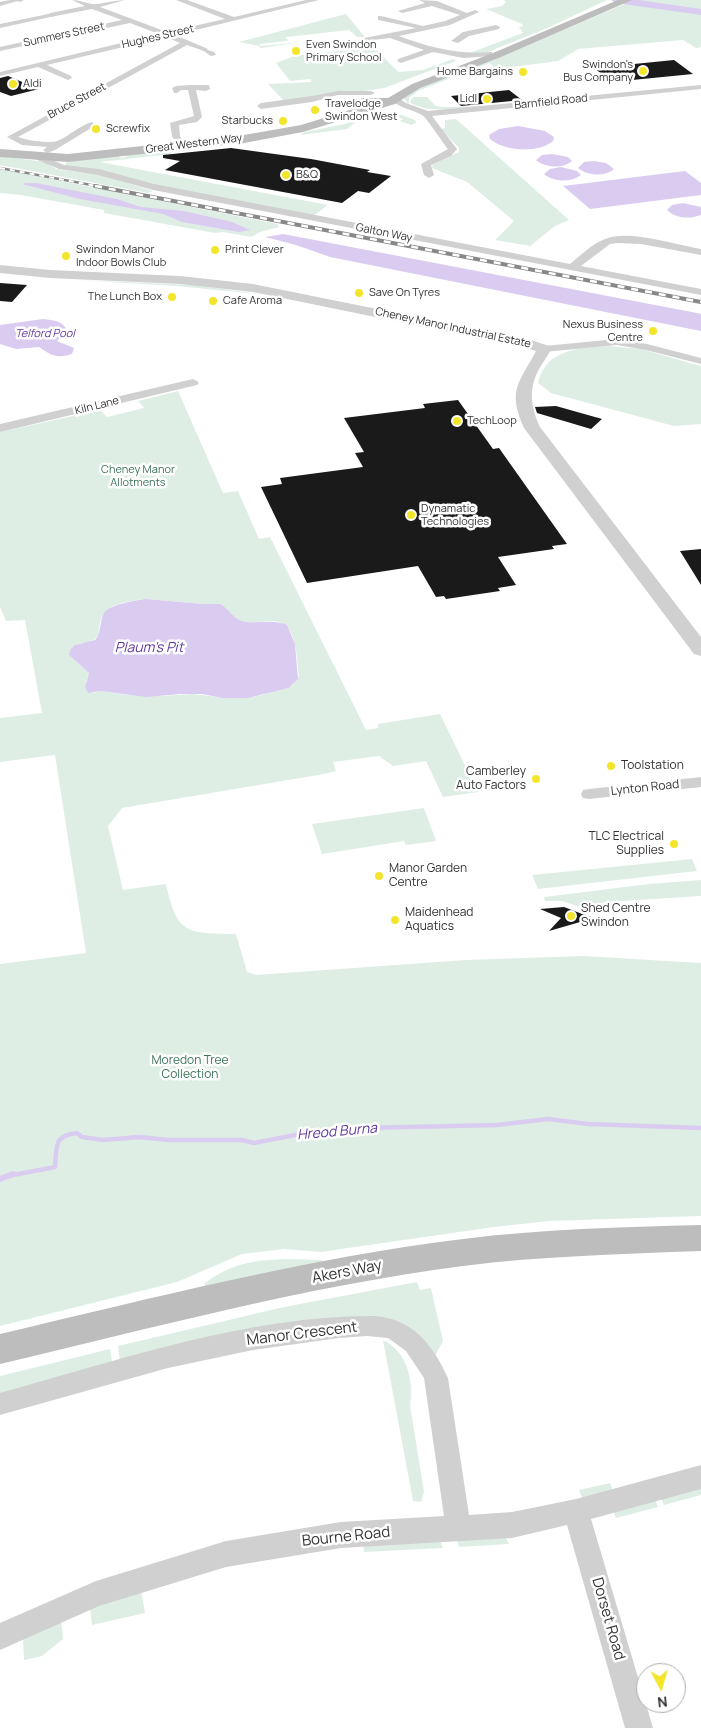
<!DOCTYPE html>
<html>
<head>
<meta charset="utf-8">
<style>
	body { margin:0 }
	#map { position:relative; width:701px; height:1728px; overflow:hidden; background:#fff; font-family:Manrope,sans-serif }
	canvas { display:block }
	.north { position:absolute; left:636px; top:1663px; width:50px; height:50px; box-sizing:border-box; background:#fff; border:1px solid #adadad; border-radius:50%; rotate:174deg; font-size:14px; font-weight:700; line-height:20px; text-align:center; color:#333 }
	.north::after { content:''; display:block; margin:auto; width:18px; height:22px; background:#f3e52b; clip-path:polygon(50% 0,100% 100%,50% 72%,0 100%) }
</style>
</head>
<body>
<div id="map">
<canvas width="701" height="1728"></canvas>
<div class="north">N</div>
</div>
<script>
const ctx = document.querySelector('canvas').getContext('2d');
ctx.lineJoin = 'round';
function paint(path, color) { ctx.fillStyle = color; ctx.fill(path, 'evenodd'); }
function strokePath(path, color, width, dash) { ctx.strokeStyle = color; ctx.lineWidth = width; ctx.lineCap = dash ? 'butt' : 'round'; ctx.setLineDash(dash || []); ctx.stroke(path); }
function write(font, color, halo, rows, align = 'center') {
  ctx.font = font + ' Manrope,sans-serif'; ctx.lineWidth = 5; ctx.setLineDash([]); ctx.textBaseline = 'middle'; ctx.strokeStyle = halo; ctx.fillStyle = color; for (const [text, x, y, turn = 0] of rows) {
    ctx.save(); ctx.translate(x, y); ctx.rotate((+turn || 0) * Math.PI / 180); ctx.textAlign = isNaN(turn) ? turn : align; if (halo) ctx.strokeText(text, 0, 0); ctx.fillText(text, 0, 0); ctx.restore();
  }
}
const green = new Path2D(`
	M504 0H607L545 29 488 52 464 55 523 33 519 27 523 26 522 24 486 9 502 6 506 2Z
	M634 0H701V47L696 48 683 40 578 49 558 61 496 69 489 63 418 91 409 98V104L404 99 410 91 501 56Z
	M346 14 365 37H357L349 30 287 37 285 38 289 40 287 41 259 44 261 46 302 42 261 48 259 46 239 42Z
	M374 47 398 72 423 70 453 59 456 61 384 88 364 91 337 92 285 102 268 84 312 82 310 79 290 81 276 63 294 56Z
	M413 97H427L436 106 443 107 491 106 447 110 427 109 412 104 410 101Z
	M379 113 402 115 415 120 416 123 411 125 400 121 403 119 390 114 378 115 356 122 347 129 300 135 305 132 345 124 362 117Z
	M456 119 569 220 555 226 530 246 495 240 514 221 467 182 432 168 433 164 459 152V148L441 129 445 128V120Z
	M169 151 172 154 100 162 328 205 313 216 158 186 106 171 66 166 65 163 72 161 119 156 120 158 127 157 126 155Z
	M0 156 45 162 56 169 101 175 153 191 148 193 0 165Z
	M0 169 277 224 279 227 260 232 251 237 223 232 215 233 104 213V210L21 195 0 193Z
	M74 280 194 285 266 295 177 286Z
	M610 346 641 349 701 366V424L674 426 551 393 538 383C546 348 580 348 610 346Z
	M178 391 223 493 238 491 259 539 270 537 366 730 378 728V724L440 714 478 792 443 797 426 761 393 766 379 756 333 762 336 771 324 774 122 808 108 826 123 890 166 884C177 935 187 933 236 934L247 972 256 975 466 960 583 956 701 963V1216L549 1221 494 1227 341 1249 322 1252 284 1249 242 1254 177 1282 0 1326V964L86 953 55 755 0 762V718L42 713 25 620 6 621 0 607V432L100 410 107 417 144 408 138 401ZM146 599 203 604H220C229 608 231 617 241 621 251 624 263 621 273 621 298 622 296 657 299 676L293 685 289 688 254 697 228 698 192 694 163 696 128 695 99 691 93 693 86 682 89 673 69 655 78 644C109 641 93 627 105 612 112 603 134 600 146 599Z
	M424 808 436 841 406 845 404 841 322 854 312 824Z
	M692 859 697 871 538 889 532 875Z
	M701 880V896L606 902 580 907 562 901H545L544 897 649 884Z
	M284 1259 322 1260 323 1264 204 1290 205 1283C233 1263 250 1261 284 1259Z
	M417 1282 420 1290 431 1288 443 1341 434 1358 403 1324 120 1364 118 1346 284 1307Z
	M383 1340C407 1351 414 1381 410 1405L424 1492 421 1502 413 1501Z
	M110 1349 113 1367 0 1398V1376Z
	M610 1483 613 1491 583 1500 579 1490Z
	M701 1485V1495L664 1505 660 1496Z
	M654 1497 658 1507 616 1518 612 1508Z
	M504 1535 509 1544 459 1547 456 1537Z
	M439 1538 443 1548 364 1552 363 1541Z
	M141 1590 145 1613 92 1625 90 1609Z
	M61 1619 63 1639 42 1656 24 1660 23 1637Z`);
const water = new Path2D(`
	M518 126 545 131 554 137 553 141C538 154 504 151 490 139L489 135 499 129Z
	M552 154 568 157 572 161C563 169 545 168 536 160L542 155Z
	M594 161 606 163 614 169C605 177 587 176 578 168L584 162Z
	M561 167 577 171 581 175C571 183 553 182 544 174L550 169Z
	M685 171 701 183V195L590 209 563 186Z
	M26 183H36L117 199 141 207 184 211 232 222 250 230 239 232 205 226 182 222 163 214 80 199 22 184Z
	M683 203 701 207V215C690 219 676 219 667 210L672 205Z
	M283 234 697 313 701 314V331L330 257 296 245 265 237Z
	M43 319C53 320 64 321 67 331L57 341 74 348 72 354C55 359 51 355 39 347L16 349 0 344V325Z
	M146 599 203 604H220C229 608 232 618 242 621 257 625 272 618 287 625L295 644 298 679 289 688 248 698H223L202 694H181L146 697 100 691 88 693 85 687 89 673 69 655 70 650 75 645 95 640C102 632 99 622 104 613 108 605 136 600 146 599Z`);
const streamFar1 = new Path2D(`
	M8 1176 55 1167C57 1146 53 1136 77 1133L82 1137 103 1140 139 1137 168 1140H242L254 1143 300 1134 363 1128 497 1125 548 1119 588 1124 701 1128`);
const stream = new Path2D(`
	M0 1179 13 1174`);
const river = new Path2D(`
	M611 0H639L701 9V15L616 3Z`);
const building = new Path2D(`
	M674 60 693 74 612 82 594 68Z
	M8 76 39 89 11 96 0 92V78Z
	M509 90 522 100 461 106 451 96Z
	M231 148 311 159 370 170 367 172 391 176 369 193 358 191 342 203 165 170 180 161 163 158V155Z
	M0 283 27 285 12 302 0 301Z
	M458 400 493 449 499 448 567 544 552 546 554 549 498 557 516 585 498 588 500 591 446 599 444 596 436 597 418 566 307 583 261 487 282 484 280 478 363 467 355 453 364 452 344 418 425 408 423 404Z
	M556 406 602 419 591 429 537 413 535 407Z
	M701 549V585L680 551Z
	M564 907 577 912 594 918 549 931 561 918 540 909Z`);
const pedestrian = new Path2D(`
	M10 0H21L0 6V2Z
	M53 13 55 16 0 28V24Z
	M202 48 214 52 216 55 211 56 202 50Z`);
const minor = new Path2D(`
	M14 0H24L20 2Z
	M72 0C80 0 85 3 92 4 99 5 115 0 125 0L100 7 167 32 225 19 176 0H187L234 17 306 0H319L175 35 208 49 204 51 187 45 18 137C25 140 50 144 57 141 70 136 78 126 92 122L96 125 55 150 47 153 43 150 47 147 22 145 7 137 180 43 166 37 47 65 71 76 72 78 68 80 38 67 0 76V72L159 34 130 23 0 51V47L122 20 92 9 50 17V13L85 6Z
	M419 0 437 1 467 13 475 10 479 12 450 25 399 36C429 47 457 55 489 52H492V56L463 58 433 52 401 63 397 61 398 59 424 50 390 38 363 41 359 39 416 28 378 20V16H381L423 26 445 21 460 15 432 6 402 13 398 11 425 3Z
	M496 25 500 27 499 29 469 36 458 43 451 41 463 32Z
	M191 85H209L210 89 206 91 196 90 202 117 197 122 179 125 180 136 184 143 180 146 177 145 172 136 170 123 194 116 188 90H181L177 93H174L172 88 176 86Z
	M701 85V89L432 116 457 149 451 156 431 165 434 175 429 178 424 175 421 164 448 149C443 143 426 117 422 115 411 109 399 108 390 99L397 97 406 103 428 111Z
	M338 91H371L375 93 371 95H338L312 102 261 109 257 106 261 103 312 96Z
	M38 154 64 165 99 169 154 184 570 264C580 256 593 243 605 239 630 229 675 245 701 249V255L641 244 618 243 610 244 581 266 701 289V295L153 190 98 175 59 169 35 159 33 157Z
	M617 339 647 344 701 358V364L646 350 617 345 544 352 538 349 544 346Z
	M193 379 197 381 199 383 197 385 0 432V424Z
	M701 777V787L589 799 583 798 581 794 583 790 589 789Z
	M375 1316C413 1319 433 1345 448 1378L469 1515 512 1512 576 1499 701 1465V1489L591 1519 653 1728H625L567 1525 512 1538 341 1548 226 1567 99 1606 0 1650V1623L96 1581 226 1541 341 1522 444 1516 424 1378 406 1351 388 1338 367 1336 339 1338 253 1350 168 1368 0 1415V1393C119 1360 250 1315 375 1316Z`);
const tertiary = new Path2D(`
	M0 265 50 270 180 276 253 284 531 340 549 346 551 349C548 356 543 362 539 369 528 389 531 408 540 427L701 637V656L694 654 524 428C507 390 519 383 536 351L527 348 253 292 180 284 50 278 0 273Z`);
const secondary = new Path2D(`
	M618 0H632L501 57 420 88 395 104 303 132 244 143 68 162 0 157V149L68 154 244 135 301 125 366 105 360 101 362 98H388L412 84 493 53Z
	M701 1225V1251C622 1254 542 1256 463 1266 307 1286 153 1328 0 1364V1334C153 1298 307 1258 463 1239 542 1229 622 1227 701 1225Z`);
const railFar1 = new Path2D(`
	M0 168 102 187`);
const rail = new Path2D(`
	M95 186 701 302`);
const markers = [
	[296,51,5,"#f3e52b"],
	[643,71,5,"#f3e52b"],
	[523,72,5,"#f3e52b"],
	[13,84,5,"#f3e52b"],
	[487,99,5,"#f3e52b"],
	[315,110,5,"#f3e52b"],
	[283,121,5,"#f3e52b"],
	[96,129,5,"#f3e52b"],
	[286,175,5,"#f3e52b"],
	[215,250,5,"#f3e52b"],
	[66,256,5,"#f3e52b"],
	[359,293,5,"#f3e52b"],
	[172,297,5,"#f3e52b"],
	[213,301,5,"#f3e52b"],
	[653,331,5,"#f3e52b"],
	[457,421,5,"#f3e52b"],
	[411,515,5,"#f3e52b"],
	[611,766,5,"#f3e52b"],
	[536,779,5,"#f3e52b"],
	[674,844,5,"#f3e52b"],
	[379,876,5,"#f3e52b"],
	[571,916,5,"#f3e52b"],
	[395,920,5,"#f3e52b"]
];
const farStreetnames = [
	["Summers Street",64,35,-12],
	["Hughes Street",158,37,-13],
	["Bruce Street",77,101,-28],
	["Barnfield Road",551,102,-6],
	["Great Western Way",194,144,-7],
	["Galton Way",384,233,11],
	["Cheney Manor Industrial Estate",453,328,12],
	["Kiln Lane",97,406,-14]
];
const farPoinames = [
	["Even Swindon",306,45],
	["Primary School",306,58],
	["Swindon's",633,65,"right"],
	["Bus Company",633,78,"right"],
	["Home Bargains",513,72,"right"],
	["Aldi",23,84],
	["Lidl",477,99,"right"],
	["Travelodge",325,104],
	["Swindon West",325,117],
	["Starbucks",273,121,"right"],
	["Screwfix",106,129],
	["B&Q",296,175],
	["Swindon Manor",76,250],
	["Indoor Bowls Club",76,263],
	["Print Clever",225,250],
	["Save On Tyres",369,293],
	["The Lunch Box",162,297,"right"],
	["Cafe Aroma",223,301],
	["Nexus Business",643,325,"right"],
	["Centre",643,338,"right"],
	["TechLoop",467,421],
	["Dynamatic",421,509],
	["Technologies",421,522]
];
const farWaternames = [
	["Telford Pool",45,334]
];
const farParknames = [
	["Cheney Manor",138,470],
	["Allotments",138,483]
];
const poiNames = [
	["Toolstation",621,766],
	["Camberley",526,772,"right"],
	["Auto Factors",526,786,"right"],
	["TLC Electrical",664,837,"right"],
	["Supplies",664,851,"right"],
	["Manor Garden",389,869],
	["Centre",389,883],
	["Shed Centre",581,909],
	["Swindon",581,923],
	["Maidenhead",405,913],
	["Aquatics",405,927]
];
const streetNames = [
	["Lynton Road",645,788,-6]
];
const parkNames = [
	["Moredon Tree",190,1061],
	["Collection",190,1075]
];
const waterNames = [
	["Plaum's Pit",149,648],
	["Hreod Burna",337,1132,-5]
];
const nearStreetnames = [
	["Akers Way",347,1272,-11],
	["Manor Crescent",302,1334,-7],
	["Bourne Road",346,1537,-6],
	["Dorset Road",608,1619,74]
];
paint(green, '#deeee5');
paint(water, '#daccf0');
strokePath(streamFar1, '#daccf0', 4.5);
strokePath(stream, '#daccf0', 6);
paint(river, '#daccf0');
paint(building, '#1a1a1a');
paint(pedestrian, '#d0d0d0');
paint(minor, '#d0d0d0');
paint(tertiary, '#d0d0d0');
paint(secondary, '#bdbdbd');
strokePath(railFar1, '#888', 2.5);
strokePath(rail, '#888', 4);
strokePath(railFar1, '#fff', 2, [5]);
strokePath(rail, '#fff', 2.5, [7]);
for (const [x, y, r, color] of markers) { const dot = new Path2D(); dot.arc(x, y, r, 0, 2 * Math.PI); ctx.fillStyle = color; ctx.fill(dot); strokePath(dot, '#fff', 2); }
write('11px', '#333', '#fff', farStreetnames);
write('11px', '#333', '#fff', farPoinames, 'left');
write('italic 11px', '#5f389d', '#fff', farWaternames);
write('11px', '#3b7359', '#fff', farParknames);
write('12px', '#333', '#fff', poiNames, 'left');
write('12px', '#333', '#fff', streetNames);
write('12px', '#3b7359', '#fff', parkNames);
write('italic 14px', '#5f389d', '#fff', waterNames);
write('15px', '#333', '#fff', nearStreetnames);
</script>
</body>
</html>
